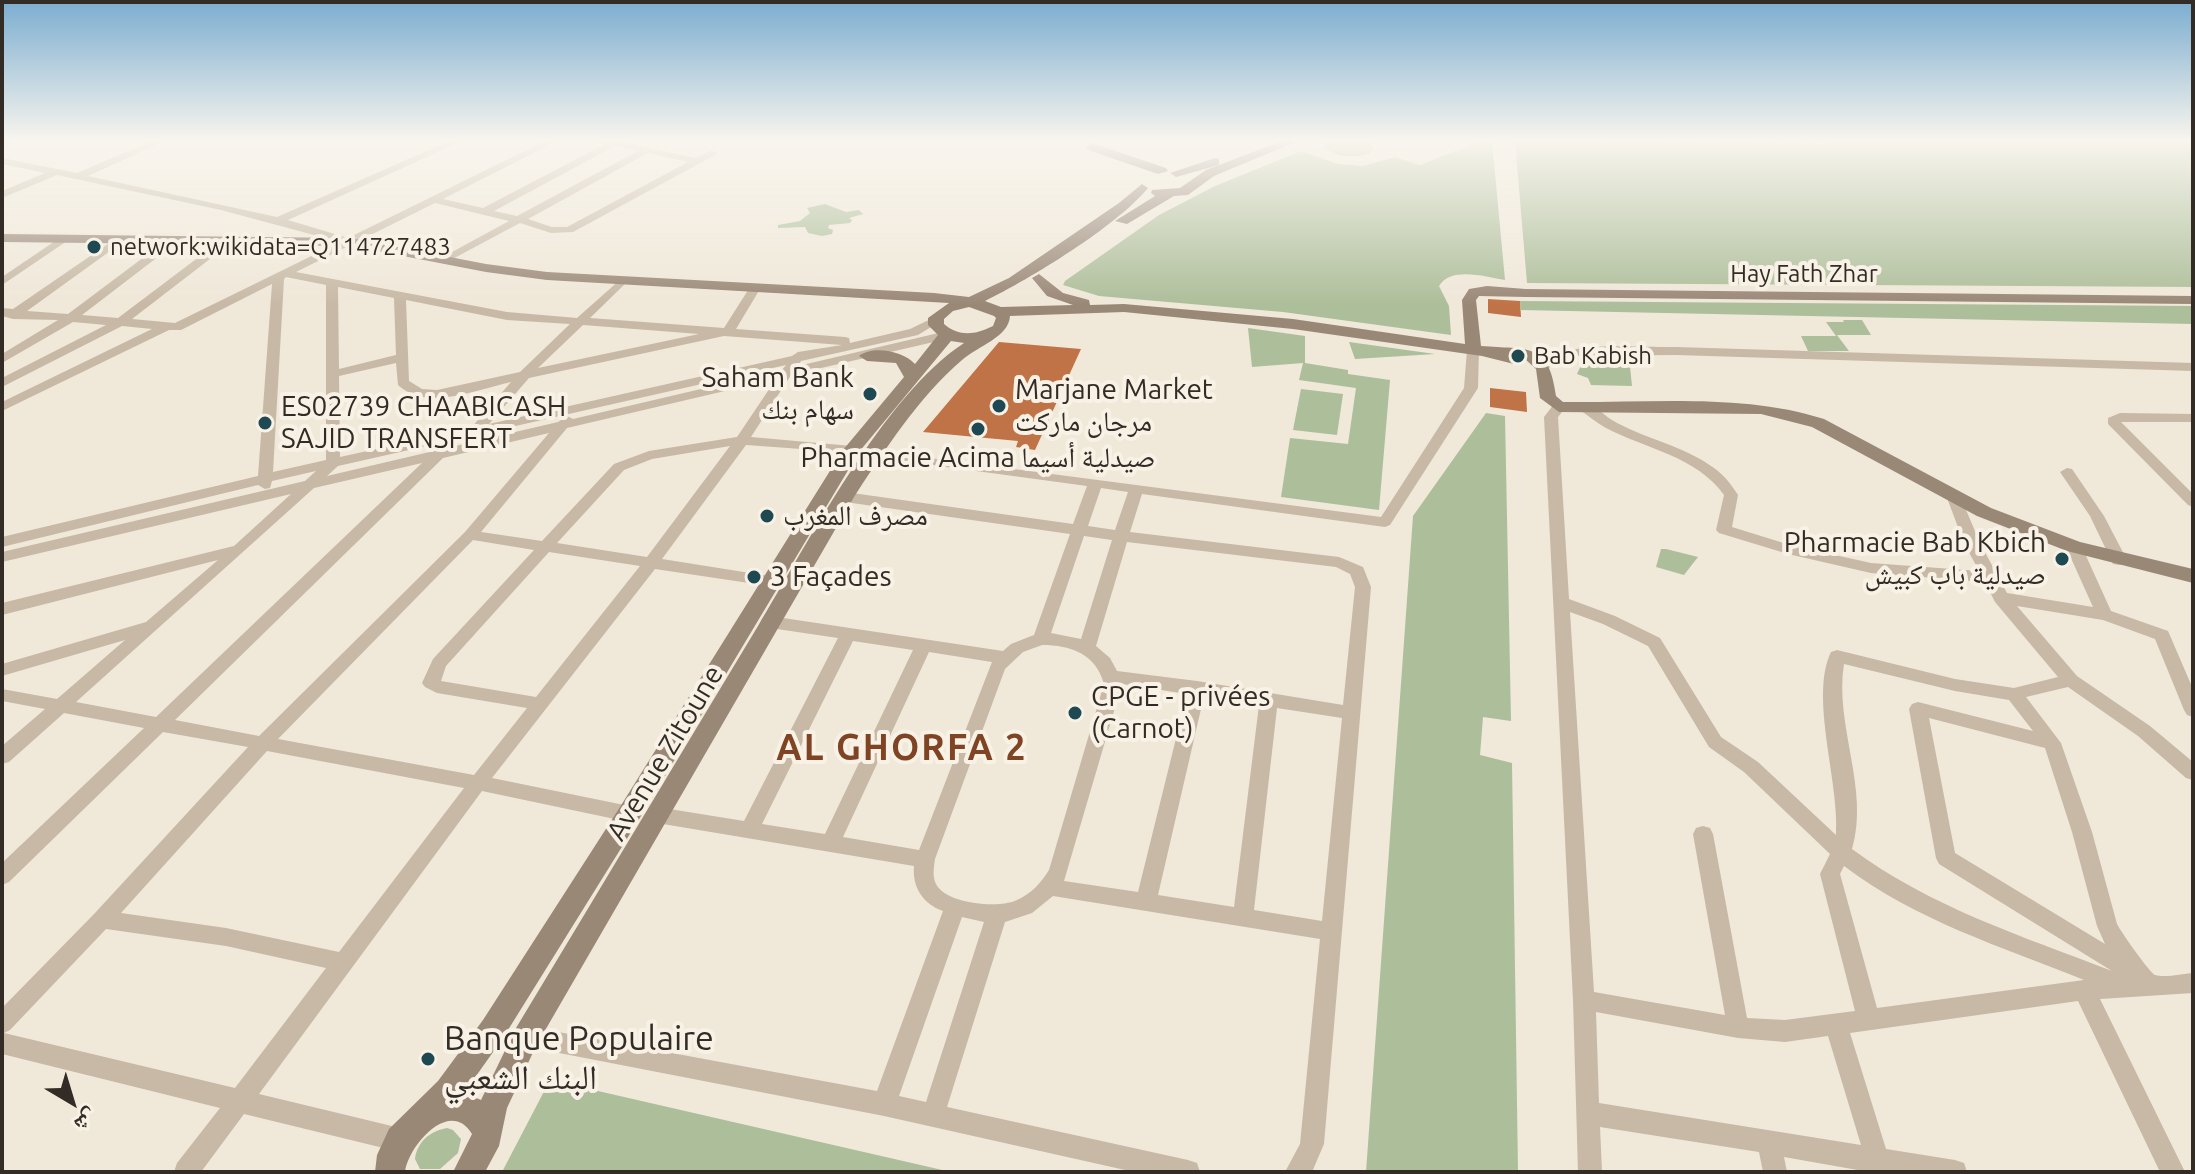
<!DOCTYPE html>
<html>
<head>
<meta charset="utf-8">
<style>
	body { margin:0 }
	#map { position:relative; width:2195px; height:1174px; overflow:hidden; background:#f0e8d9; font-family:Ubuntu,"Noto Naskh Arabic",sans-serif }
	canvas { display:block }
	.frame { position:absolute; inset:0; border:4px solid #332c26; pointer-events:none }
	.north { position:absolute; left:32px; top:1062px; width:80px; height:80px; -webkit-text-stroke:6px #f8f1e5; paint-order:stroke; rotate:142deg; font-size:22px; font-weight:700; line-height:32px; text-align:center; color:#332c26 }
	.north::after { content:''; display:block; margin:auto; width:28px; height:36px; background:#332c26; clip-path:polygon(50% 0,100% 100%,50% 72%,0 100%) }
</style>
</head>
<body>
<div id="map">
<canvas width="2195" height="1174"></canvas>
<div class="frame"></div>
<div class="north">ش</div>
</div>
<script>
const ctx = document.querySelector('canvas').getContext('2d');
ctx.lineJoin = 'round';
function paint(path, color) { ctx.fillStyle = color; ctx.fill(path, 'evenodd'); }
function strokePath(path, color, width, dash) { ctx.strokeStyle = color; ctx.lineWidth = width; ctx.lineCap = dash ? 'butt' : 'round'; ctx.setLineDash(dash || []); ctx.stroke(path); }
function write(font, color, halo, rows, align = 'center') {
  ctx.font = font + ' Ubuntu,"Noto Naskh Arabic",sans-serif'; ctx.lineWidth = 8; ctx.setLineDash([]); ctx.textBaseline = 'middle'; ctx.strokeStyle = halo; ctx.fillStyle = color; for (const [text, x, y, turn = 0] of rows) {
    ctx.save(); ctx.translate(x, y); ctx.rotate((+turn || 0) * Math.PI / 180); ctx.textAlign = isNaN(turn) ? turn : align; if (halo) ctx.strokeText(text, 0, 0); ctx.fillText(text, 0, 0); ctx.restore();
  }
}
const green = new Path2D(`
	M1326 141H1368L1374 148 1369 154C1353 158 1336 158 1324 147Z
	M1480 141H1492L1505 280C1486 277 1451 266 1439 286L1449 306 1451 335 1283 312 1099 296 1063 285 1065 281 1159 215 1215 186 1301 151 1338 164 1363 166 1395 157 1420 165Z
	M1515 141 1827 144 1839 141H2193V287L1527 283Z
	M825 204 846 212 859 210 863 214 849 218 852 220 850 223 829 225 828 228 833 230 832 234 822 236 808 233 805 227 778 228V225L800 221 810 213 807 208Z
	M1520 301 2193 306V324L1521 310Z
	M1843 320H1862L1871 335H1837L1849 351H1808L1801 336H1836L1826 322H1844Z
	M1248 328 1305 336V363L1348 370V374L1390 380 1379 510 1281 497 1290 438 1348 444 1356 388 1299 380 1303 363 1252 367Z
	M1349 342 1435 354 1355 359Z
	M1629 357 1632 386 1591 385 1588 378 1577 374 1583 361Z
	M1301 389 1343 394 1337 435 1293 430Z
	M1486 413 1505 416 1511 721 1483 717 1480 755 1512 763 1518 1172H1366L1413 516Z
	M1661 549H1666L1698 557 1684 575 1656 567Z
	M550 1080 951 1172H502Z
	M447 1128 453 1130 461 1139 458 1153 440 1169H420L415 1159C417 1142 430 1131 447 1128Z`);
const building = new Path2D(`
	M1488 299 1520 301 1521 317 1488 313Z
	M999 342 1081 349 1035 450 1016 447 1018 441 923 432Z
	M1490 388 1526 392 1527 412 1490 407Z`);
const street = new Path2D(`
	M2 141H15L2 147Z
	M152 141H165L88 176 277 217 449 141H462L288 220 348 238 545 141H557L443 199 483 208 605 144 600 141H618L696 158 712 150 717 153 715 155 573 232 551 233 520 223 445 263 441 262V258L509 221 435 203 296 272 507 312 577 318 622 278 626 279V283L590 318 724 328 750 287 754 285 760 289 736 329 845 337 849 338 850 343 910 329 935 317 941 321 918 335 801 361 798 366 947 331 953 335 951 338 791 375 751 437 852 446 859 450 857 453 746 445 662 559 769 576 775 577 777 581 775 585 769 586 655 569 492 778 629 806 636 808 639 814 636 820 629 822 482 791 259 1094 400 1128 408 1132 412 1140 408 1148 400 1152 244 1114 201 1172H174L177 1163 220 1108 2 1054V1008L95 913 248 747 163 732 9 882 2 885V863L144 728 64 713 9 762 2 764V746L45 709 2 701V689L57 699 125 640 2 676V664L146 622 218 560 2 615V603L234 546 291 494 2 562V552L305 481 316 471 272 481 270 488 265 489 258 485 2 547V537L258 476 272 284 181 330H169L2 411V402L152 329 122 326 2 387V378L106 325 73 322 2 363V354L58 320 13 319 2 316V308L13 309 115 239 124 241 27 311 68 314 168 239H176V243L82 315 118 318 224 238H232V242L132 319 175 323 340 242 221 210 57 175 2 198V191L45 173 2 164V158L77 173ZM615 146 638 151 517 216 494 211ZM648 153 688 162 567 227H552L528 219ZM286 277 326 285V460L273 472 284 279ZM338 287 394 298 396 355 339 369ZM406 300 507 320 570 324 520 372 437 390 422 389 409 381ZM583 325 699 334 538 368ZM724 336 842 345 798 352 792 356 489 424 529 378ZM396 363 398 385C427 412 478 389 511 382L471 428 340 457 339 376ZM786 365 782 370 573 419 567 416 558 422 327 476 338 466ZM776 379 737 437 649 451 614 464 542 541 481 532 567 428ZM549 433 465 532 259 736 175 720 443 458ZM730 446 647 557 557 543 624 470 652 459ZM422 463 156 717 76 702 314 488ZM473 540 534 550 433 659 422 683 425 687 437 693 527 708 474 775 278 739ZM549 552 640 566 536 697 441 681 446 666ZM267 751 464 788 339 952 226 928 121 913ZM106 929 226 946 326 968 235 1088 4 1033 10 1030Z
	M61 237 70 239 2 285V277Z
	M1473 346 1479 350 1478 388 1390 525 1385 527 1142 494 1130 532 1339 557 1363 567 1371 587 1324 1144 1312 1172H1285L1300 1144 1320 939 1053 896 1032 913 1005 922 947 1107 1188 1160 1197 1163 1200 1172H1134L884 1116 518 1045 515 1037 518 1029 526 1026 877 1091 943 911C923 904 912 887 914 866L657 823 650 821 647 815 650 809 657 807 744 821 838 638 770 628 764 626 762 622 764 618 770 616 1003 651 1011 644 1034 635 1070 534 845 502 838 497 845 492 1073 524 1087 486 873 457 866 453 868 450 1381 517 1464 388 1467 350ZM1101 488 1128 492 1115 530 1088 526ZM1084 536 1112 540 1081 639 1051 633ZM1127 542 1336 567 1350 574 1355 587 1343 705 1197 681 1117 671 1110 658 1096 646ZM853 641 913 650 825 834 762 824ZM1042 645C1071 645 1096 654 1104 684L1049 870C1041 883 1031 894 1017 900 999 909 946 904 936 884 932 876 934 867 935 859L1005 669 1023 652ZM929 652 992 662 919 850 843 837ZM1122 684 1187 694 1138 892 1064 881ZM1204 696 1259 705 1234 907 1158 895ZM1277 708 1342 718 1322 921 1254 910ZM962 917 984 922 926 1102 899 1096Z
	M1676 347 2193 363V371L1676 355 1571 356 1556 361 1549 368H1539L1538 365C1561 339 1641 348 1676 347Z
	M1559 403 1566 407 1558 417 1569 599 1615 616 1660 638 1721 737 1758 762 1836 835C1840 783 1809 697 1831 652L1837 650 1955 679 2014 688 2058 677 1995 602 1985 582 1871 573 1788 554 1719 533 1716 530 1724 495C1696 456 1646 449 1606 428 1597 423 1589 416 1580 410V404C1593 402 1602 414 1612 420 1644 439 1683 445 1714 468 1724 475 1731 484 1738 495L1732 527 1790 545 1871 563 1979 571 1964 543 1947 498 1954 493 1961 498 1980 543 2007 593 2093 607 2066 547 2074 542 2082 547 2111 611 2168 631 2193 689V717L2187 715 2184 710 2155 639 2103 620 2017 606 2077 676 2150 726 2193 762V780L2186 778 2138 736 2068 687 2026 697 2061 743 2092 832 2117 924C2121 932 2150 973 2155 975 2165 978 2182 974 2193 973V993L2100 999 2185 1172H2160L2078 1001 1850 1033 1886 1149 1955 1160 1964 1163 1967 1172H1869L1784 1157 1787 1172H1763L1759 1152 1600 1127 1602 1172H1578L1573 1000 1544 417 1554 404ZM1570 612 1603 624 1648 646 1709 747 1744 772 1830 854 1820 874 1855 1011 1785 1020 1747 1018 1713 834 1710 828 1703 826 1696 828 1693 834 1725 1015 1594 992ZM1844 664 1955 691 2009 700 2033 731 1918 702 1912 704 1909 709 1936 858 1939 864 2112 971C2022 936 1930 907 1852 849 1870 789 1834 725 1844 664ZM1929 718 2045 748 2072 832 2097 926 2105 944 1955 853ZM1844 866C1915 920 2002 947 2084 980L1877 1008 1840 874ZM1596 1012 1738 1038 1785 1042 1828 1036 1861 1145 1599 1103Z
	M2120 413 2193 414V422H2121L2193 494V507L2188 505 2108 424V418Z
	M2067 468 2072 469 2104 516 2127 560 2125 564 2119 565 2113 564 2090 516 2060 472Z`);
const secondary = new Path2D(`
	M1282 141H1298L1214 176 1188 195 1174 196 1127 224 1115 221 1155 196 1151 193 1152 190 1180 188 1206 170Z
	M1092 143 1166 168 1168 171 1158 174 1088 150 1086 147Z
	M1215 158 1219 159V165L1176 177 1170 173Z
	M1142 184 1148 188C1117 226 1030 279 985 301L1001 307 1073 305 1047 296 1032 278 1039 274 1063 293 1089 300 1090 305 1124 304 1293 319 1465 344 1462 300 1469 289 1487 286 1526 289 2193 296V304L1526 297 1479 296 1476 300 1481 346C1527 350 1549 341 1556 396L1563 402C1648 403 1744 393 1824 419L1991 508 2080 542 2193 569V583L2067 551 1977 516 1812 427 1761 414 1559 412 1540 398 1536 369 1525 359 1514 364 1482 356 1293 329 1124 312 1010 316C1009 337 978 346 962 360 918 398 886 448 854 497L536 1046 507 1108 499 1146 485 1172H453L472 1134C450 1097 408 1146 405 1172H375L377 1155 389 1129 438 1081 483 1020 620 807 843 450 904 377 896 363 867 361 859 356C873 345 903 351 915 364L938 335 928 325V318L949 303 547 280 486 272 351 246 2 242V234L351 238 486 264 547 272 934 293 969 297 1009 278 1119 203ZM969 307 994 316 996 318 993 326C975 335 959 337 944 324V319L953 311ZM951 341 964 343C884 395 808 543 758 626 677 760 597 894 516 1028L481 1100 464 1093 503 1038 638 821 859 452Z`);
const markers = [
	[94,247,8,"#1e4852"],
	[1518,356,8,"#1e4852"],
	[870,394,8,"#1e4852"],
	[999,406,8,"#1e4852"],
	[265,423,8,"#1e4852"],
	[978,429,8,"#1e4852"],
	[767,516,8,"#1e4852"],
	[2062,559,8,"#1e4852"],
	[754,577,8,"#1e4852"],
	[1075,713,8,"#1e4852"],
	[428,1059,8,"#1e4852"]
];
const farPoinames = [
	["network:wikidata=Q114727483",110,247],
	["Bab Kabish",1534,356]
];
const farStreetnames = [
	["Hay Fath Zhar",1804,274]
];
const poiNames = [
	["Saham Bank",854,378,"right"],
	["سهام بنك",854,410,"right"],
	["Marjane Market",1015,390],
	["مرجان ماركت",1015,422],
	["ES02739 CHAABICASH",281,407],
	["SAJID TRANSFERT",281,439],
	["Pharmacie Acima صيدلية أسيما",978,458,"center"],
	["مصرف المغرب",783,516],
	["Pharmacie Bab Kbich",2046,543,"right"],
	["صيدلية باب كبيش",2046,575,"right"],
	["3 Façades",770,577],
	["CPGE - privées",1091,697],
	["(Carnot)",1091,729]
];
const streetNames = [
	["Avenue Zitoune",665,753,-59]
];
const nearPoinames = [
	["Banque Populaire",444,1039],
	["البنك الشعبي",444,1078]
];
const districtNames = [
	["AL GHORFA 2",902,748]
];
paint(green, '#adbe9a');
paint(building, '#c07346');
paint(street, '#c7b9a5');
paint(secondary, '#9a8877');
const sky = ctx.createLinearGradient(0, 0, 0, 305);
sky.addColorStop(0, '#7badd0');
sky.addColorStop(0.46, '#f8f5ee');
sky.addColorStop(1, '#f8f5ee00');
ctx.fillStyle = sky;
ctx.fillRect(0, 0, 2195, 305);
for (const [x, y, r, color] of markers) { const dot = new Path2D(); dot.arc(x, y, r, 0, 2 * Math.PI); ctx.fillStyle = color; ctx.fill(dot); strokePath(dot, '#f8f1e5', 3); }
write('24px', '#332c26', '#f8f1e5', farPoinames, 'left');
write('24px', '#332c26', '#f8f1e5', farStreetnames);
write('28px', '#332c26', '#f8f1e5', poiNames, 'left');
write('28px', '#332c26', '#f8f1e5', streetNames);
write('34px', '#332c26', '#f8f1e5', nearPoinames, 'left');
ctx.letterSpacing = '2px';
write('bold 36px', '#7e4423', '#f8f1e5', districtNames);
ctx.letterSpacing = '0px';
</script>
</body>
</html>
